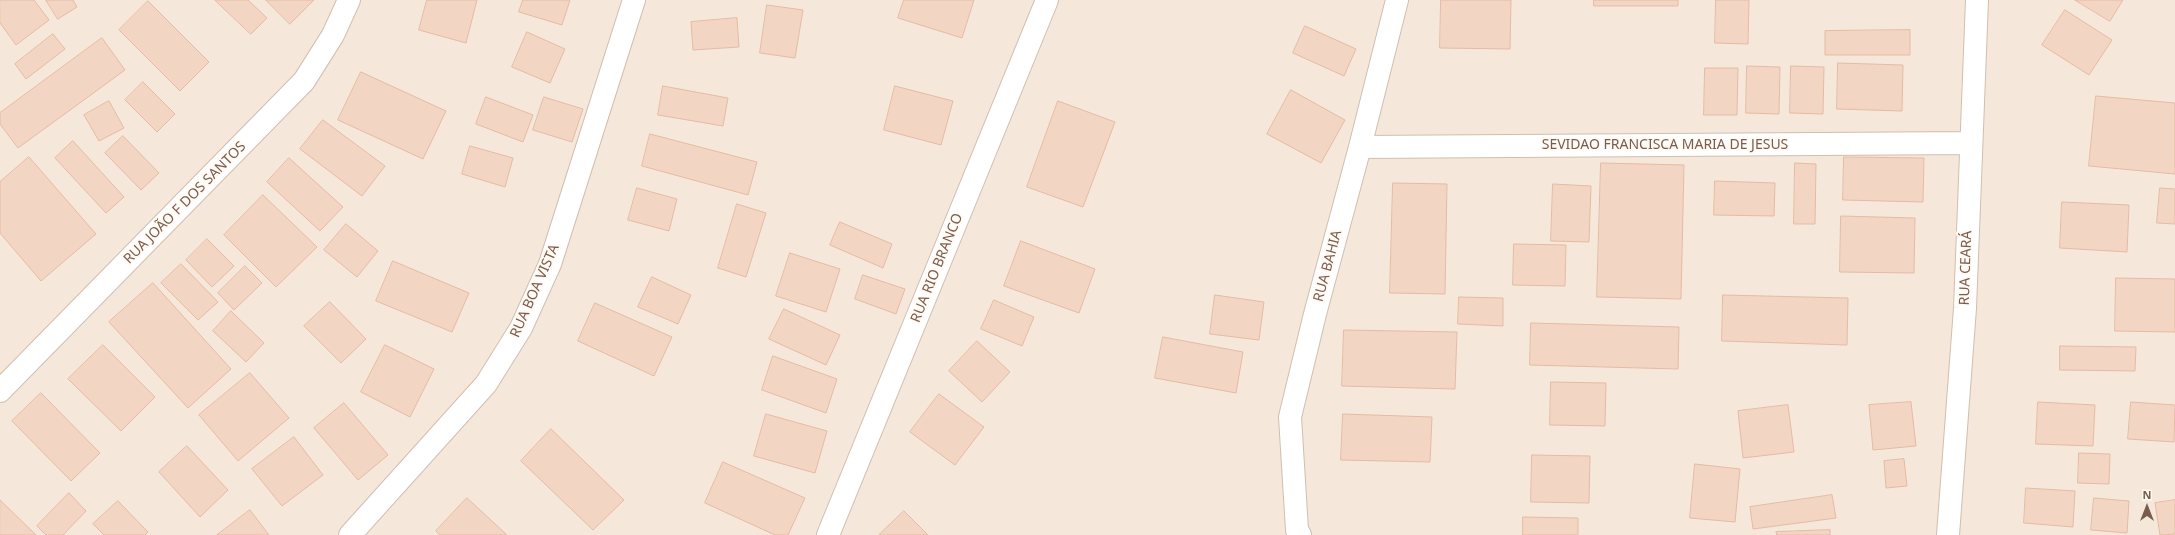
<!DOCTYPE html>
<html>
<head>
<meta charset="utf-8">
<style>
	body { margin:0 }
	#map { position:relative; width:2175px; height:535px; overflow:hidden; background:#fdf6ec; font-family:"Noto Sans",sans-serif }
	canvas { display:block }
	.north { position:absolute; left:2127px; top:487px; width:40px; height:40px; -webkit-text-stroke:3px #fffaf3; paint-order:stroke; rotate:0deg; font-size:11px; font-weight:700; line-height:16px; text-align:center; color:#7a5c4d }
	.north::after { content:''; display:block; margin:auto; width:14px; height:18px; background:#7a5c4d; clip-path:polygon(50% 0,100% 100%,50% 72%,0 100%) }
</style>
</head>
<body>
<div id="map">
<canvas width="2175" height="535"></canvas>
<div class="north">N</div>
</div>
<script>
const ctx = document.querySelector('canvas').getContext('2d');
ctx.lineJoin = 'round';
function paint(path, color) { ctx.fillStyle = color; ctx.fill(path, 'evenodd'); }
function strokePath(path, color, width, dash) { ctx.strokeStyle = color; ctx.lineWidth = width; ctx.lineCap = dash ? 'butt' : 'round'; ctx.setLineDash(dash || []); ctx.stroke(path); }
function write(font, color, halo, rows, align = 'center') {
  ctx.font = font + ' "Noto Sans",sans-serif'; ctx.lineWidth = 4; ctx.setLineDash([]); ctx.textBaseline = 'middle'; ctx.strokeStyle = halo; ctx.fillStyle = color; for (const [text, x, y, turn = 0] of rows) {
    ctx.save(); ctx.translate(x, y); ctx.rotate((+turn || 0) * Math.PI / 180); ctx.textAlign = isNaN(turn) ? turn : align; if (halo) ctx.strokeText(text, 0, 0); ctx.fillText(text, 0, 0); ctx.restore();
  }
}
const residential = new Path2D(`
	M0 0H2175V535H0Z`);
const building = new Path2D(`
	M0 0H34L49 20 16 45 0 23Z
	M46 0H73L77 7 58 19Z
	M215 0H248L267 18 251 34Z
	M266 0H314L290 24Z
	M427 0H477L466 43 419 30Z
	M523 0H570L562 25 519 12Z
	M904 0H974L962 38 898 18Z
	M1441 0H1511L1510 49 1440 48Z
	M1594 0H1678V6H1594Z
	M1716 0H1749L1748 44 1715 43Z
	M2075 0H2123L2110 21Z
	M148 1 209 62 180 91 119 30Z
	M767 5 803 10 795 58 760 53Z
	M2065 10 2112 40 2089 75 2042 45Z
	M737 18 739 47 693 50 691 22Z
	M1305 26 1356 49 1344 76 1293 53Z
	M1910 30V55H1825V31Z
	M527 32 565 49 550 83 512 67Z
	M53 34 65 49 26 79 15 64Z
	M102 38 125 70 18 148 0 124V113Z
	M1838 63 1903 65 1902 111 1837 109Z
	M1747 66 1780 67 1779 114 1746 113Z
	M1791 66 1824 67 1823 114 1790 113Z
	M1705 68H1738L1737 115H1704Z
	M361 72 446 111 423 159 338 120Z
	M143 82 175 114 157 132 125 100Z
	M663 86 728 98 723 126 658 115Z
	M895 86 953 101 941 145 884 130Z
	M1291 90 1345 120 1321 163 1267 134Z
	M2096 96 2175 103V174L2089 166Z
	M486 97 533 115 523 142 476 124Z
	M544 97 583 109 572 142 533 130Z
	M109 101 124 128 99 141 84 115Z
	M1058 101 1115 122 1083 207 1027 187Z
	M323 120 385 166 362 196 300 149Z
	M650 134 757 162 748 195 642 166Z
	M123 136 159 173 141 190 105 153Z
	M73 141 124 197 106 213 55 158Z
	M470 146 513 158 505 187 462 174Z
	M29 157 96 234 41 281 0 233V182Z
	M1844 157 1924 158 1923 202 1843 200Z
	M289 158 343 207 320 231 267 182Z
	M1601 163 1684 165 1681 299 1597 297Z
	M1795 163 1816 164 1815 224H1794Z
	M1715 181 1775 183 1774 216 1714 215Z
	M1393 183 1447 184 1445 294 1390 293Z
	M1553 184 1591 186 1589 242 1551 241Z
	M637 188 677 199 669 231 628 220Z
	M2160 188 2175 189V224L2157 223Z
	M263 195 317 247 276 287 224 235Z
	M2062 202 2129 205 2127 252 2060 248Z
	M737 204 766 213 746 277 718 268Z
	M1841 216 1915 218 1914 273 1840 272Z
	M840 222 892 244 883 268 830 245Z
	M346 224 378 251 357 277 324 250Z
	M207 239 234 266 212 287 186 260Z
	M1021 241 1095 269 1079 313 1004 286Z
	M1514 244 1566 245 1565 286 1513 285Z
	M790 253 840 269 826 312 776 296Z
	M393 261 469 293 452 332 376 301Z
	M181 264 218 302 198 320 161 283Z
	M245 266 262 283 234 310 218 293Z
	M863 275 905 289 896 314 855 299Z
	M652 277 691 295 678 324 638 307Z
	M2116 278 2175 279V332L2115 331Z
	M153 283 231 369 188 408 109 322Z
	M1215 295 1264 302 1259 340 1210 334Z
	M1723 295 1848 298 1847 345 1722 341Z
	M1459 297 1503 298V326L1458 324Z
	M994 300 1034 317 1022 346 981 329Z
	M330 302 366 339 341 363 304 326Z
	M595 303 672 337 654 376 578 341Z
	M784 309 840 335 826 365 769 339Z
	M231 311 264 343 246 362 213 331Z
	M1531 323 1679 327 1678 369 1530 365Z
	M1344 330 1457 332 1455 389 1342 386Z
	M1163 337 1243 352 1236 393 1155 378Z
	M977 341 1010 372 982 402 949 371Z
	M103 345 155 397 121 431 68 379Z
	M385 345 434 369 410 417 361 392Z
	M2060 346 2136 347 2135 371 2060 370Z
	M773 356 837 379 826 413 762 390Z
	M250 373 289 418 238 461 199 415Z
	M1551 382 1606 383 1605 426 1550 425Z
	M41 393 100 453 71 481 12 421Z
	M939 394 984 427 955 465 910 432Z
	M1911 402 1916 446 1873 450 1869 405Z
	M2038 402 2095 405 2093 446 2036 444Z
	M2131 402 2175 405 2174 442 2128 439Z
	M344 403 388 455 358 480 314 428Z
	M1788 405 1794 452 1743 458 1738 411Z
	M766 414 827 431 815 473 754 456Z
	M1343 414 1432 417 1430 462 1341 460Z
	M551 429 624 500 593 530 521 461Z
	M294 437 323 475 282 506 252 469Z
	M187 446 228 490 200 517 159 472Z
	M2079 453 2110 454 2109 484 2078 483Z
	M1532 455 1590 456 1589 503 1531 502Z
	M1904 459 1907 486 1886 488 1884 461Z
	M723 462 805 498 788 535H775L705 503Z
	M1695 464 1740 469 1735 522 1690 518Z
	M2026 488 2075 491 2073 527 2024 523Z
	M69 493 86 511 63 535H46L37 526Z
	M1832 495 1836 518 1753 529 1750 507Z
	M467 498 507 535H440L436 531Z
	M2094 498 2129 501 2127 533 2091 530Z
	M0 500 36 535H0Z
	M2175 500V534L2160 535 2155 503Z
	M118 501 148 532 145 535H104L93 524Z
	M250 510 269 535H217Z
	M904 511 928 535H879Z
	M1523 517 1578 518V535H1523Z
	M1830 530V535H1777L1776 532Z`);
const minor = new Path2D(`
	M1360 147 1970 143
	M0 391 304 81 333 35 349 0
	M350 535 486 384 521 328 550 264 634 0
	M828 535 1047 0
	M1300 535 1297 530 1290 417 1315 314 1360 147 1397 0
	M1948 535 1965 308 1977 0`);
const streetNames = [
	["SEVIDAO FRANCISCA MARIA DE JESUS",1665,145],
	["RUA JOÃO F DOS SANTOS",185,203,-45],
	["RUA BAHIA",1328,266,-75],
	["RUA RIO BRANCO",937,268,-68],
	["RUA CEARÁ",1966,268,-88],
	["RUA BOA VISTA",535,291,-66]
];
paint(residential, '#f5e8da');
paint(building, '#f3d5c3');
strokePath(building, '#e6bba3', 1);
strokePath(minor, '#d1beb0', 24);
strokePath(minor, '#fff', 22);
write('14px', '#7a5c4d', '#fffaf3', streetNames);
</script>
</body>
</html>
